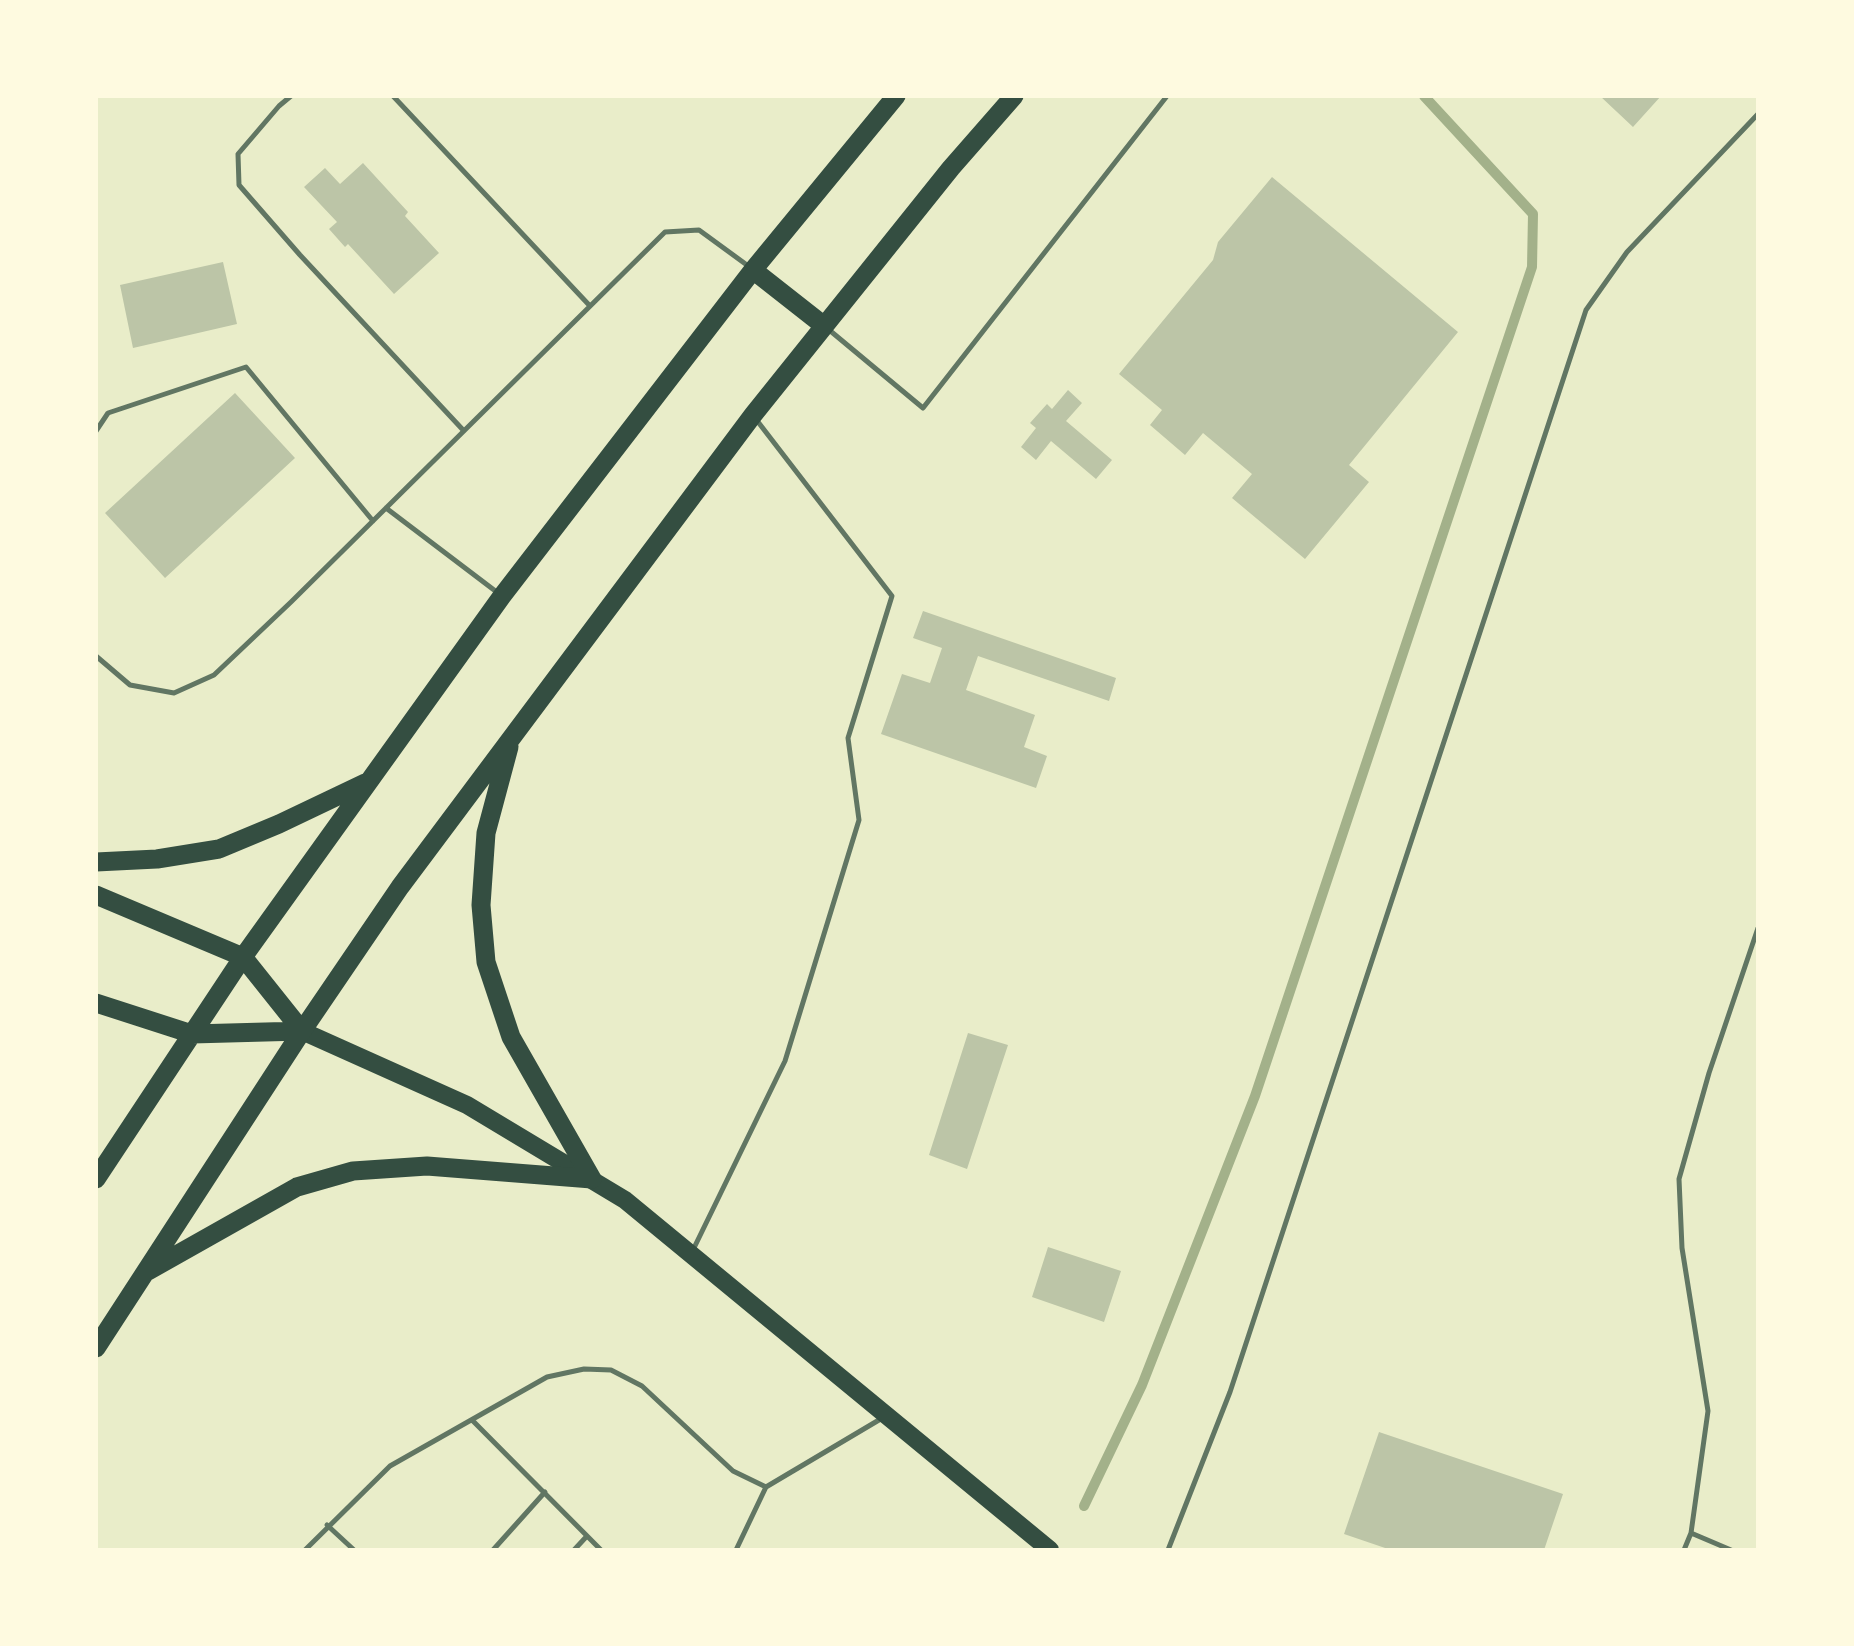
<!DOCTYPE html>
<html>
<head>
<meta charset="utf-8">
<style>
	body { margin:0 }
	#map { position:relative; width:1854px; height:1646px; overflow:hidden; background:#e9edc9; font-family:Poppins,sans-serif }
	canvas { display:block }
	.frame { position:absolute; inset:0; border:98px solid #fefae0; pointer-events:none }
</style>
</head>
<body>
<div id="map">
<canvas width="1854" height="1646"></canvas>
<div class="frame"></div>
</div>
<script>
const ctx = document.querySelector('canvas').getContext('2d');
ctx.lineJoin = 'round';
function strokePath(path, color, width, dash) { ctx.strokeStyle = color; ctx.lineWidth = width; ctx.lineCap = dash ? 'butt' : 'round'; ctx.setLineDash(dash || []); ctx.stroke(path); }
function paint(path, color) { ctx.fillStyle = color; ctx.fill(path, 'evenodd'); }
const stream = new Path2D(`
	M1084 1506 1142 1385 1255 1096 1532 267 1533 214 1424 96`);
const building = new Path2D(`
	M1600 96H1661L1633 127Z
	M363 163 408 212 405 216 439 253 394 294 348 244 345 247 329 229 337 222 304 187 325 168 340 184Z
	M1272 177 1458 332 1349 465 1369 482 1305 559 1232 498 1252 474 1203 433 1185 455 1150 425 1162 410 1119 374 1213 260 1218 242Z
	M223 262 237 324 133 348 120 285Z
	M1068 390 1082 403 1066 421 1112 460 1096 479 1051 441 1036 460 1021 447 1036 428 1030 423 1047 404 1052 409Z
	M235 393 295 458 165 578 105 513Z
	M923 611 1116 678 1109 701 978 656 966 690 1035 715 1024 747 1047 756 1036 788 881 734 902 674 930 683 942 648 913 638Z
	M968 1033 1008 1045 967 1169 929 1155Z
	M1048 1247 1121 1271 1104 1322 1032 1297Z
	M1379 1432 1563 1494 1544 1550H1391L1344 1534Z`);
const service = new Path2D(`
	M291 96 279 106 238 154 239 185 300 255 464 431
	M393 96 590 306
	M828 329 923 408 1167 96
	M96 431 108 413 246 367 373 521
	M386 508 498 593
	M96 656 130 685 174 693 214 675 291 602 665 232 699 230 751 268
	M692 1252 785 1061 859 820 848 738 892 596 755 418
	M472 1420 601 1550
	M327 1525 354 1550
	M1691 1533 1731 1550
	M305 1550 390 1466 547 1377 584 1369 611 1370 642 1386 733 1471 766 1487 884 1417
	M493 1550 545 1492
	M574 1550 587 1536
	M736 1550 766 1487
	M1168 1550 1230 1392 1586 310 1627 252 1758 114
	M1684 1550 1691 1533 1708 1411 1682 1248 1679 1179 1709 1073 1758 928`);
const primary = new Path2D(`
	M302 1031 467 1105 625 1200 1050 1550`);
const trunk = new Path2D(`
	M753 270 823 325
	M509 747 486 833 481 905 486 962 511 1037 592 1179
	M96 862 157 859 219 849 279 824 365 783
	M96 895 243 957 302 1031
	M96 1003 192 1034 302 1031
	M96 1179 243 957 502 596 753 270 896 96
	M148 1271 297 1187 353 1171 427 1166 592 1179
	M96 1348 302 1031 400 887 753 415 951 168 1014 96`);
strokePath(stream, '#a3b18a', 10);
paint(building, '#bcc5a7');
strokePath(service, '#617663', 5);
strokePath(primary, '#344e41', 18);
strokePath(trunk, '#344e41', 19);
</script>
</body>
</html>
